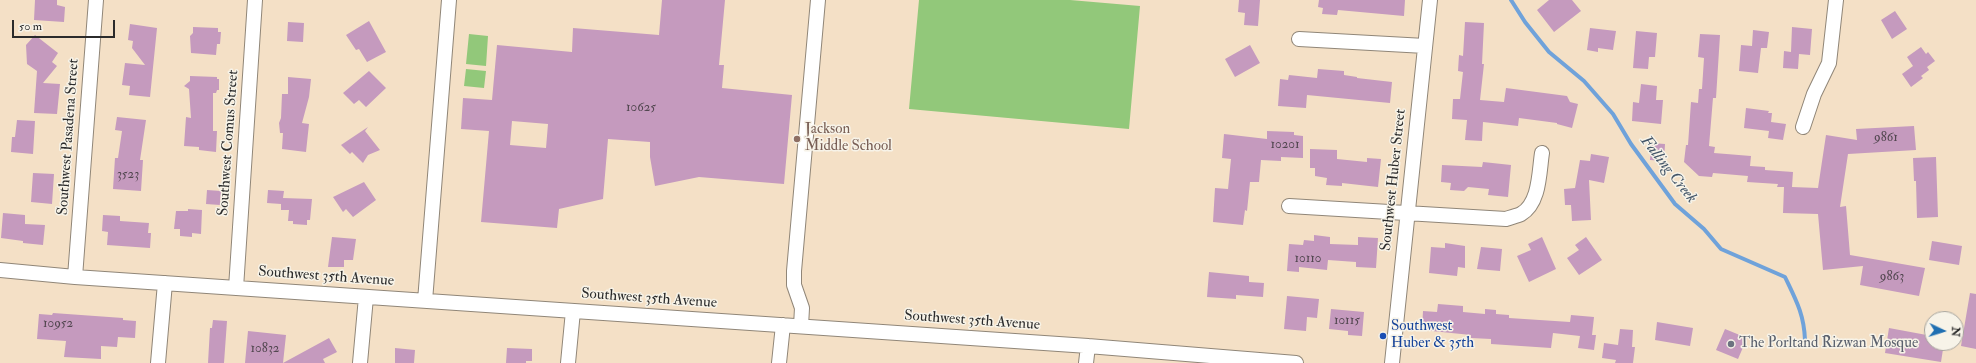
<!DOCTYPE html>
<html>
<head>
<meta charset="utf-8">
<style>
	body { margin:0 }
	#map { position:relative; width:1976px; height:363px; overflow:hidden; background:#f4e0c6; font-family:"IM FELL Double Pica",serif }
	canvas { display:block }
	.north { position:absolute; left:1924px; top:311px; width:40px; height:40px; box-sizing:border-box; background:#f7f3e8; border:1px solid #a5a39c; border-radius:50%; rotate:94deg; font-size:11px; font-weight:700; line-height:16px; text-align:center; color:#2b2b2b }
	.north::after { content:''; display:block; margin:auto; width:14px; height:18px; background:#1f6fb2; clip-path:polygon(50% 0,100% 100%,50% 72%,0 100%) }
	.scale { position:absolute; left:12px; top:20px; width:103px; height:18px; box-sizing:border-box; border:2px solid #2b2b2b; border-top:0; padding-left:5px; font-size:12px; line-height:14px; white-space:nowrap; color:#2b2b2b; -webkit-text-stroke:3px #f7f3e8; paint-order:stroke }
</style>
</head>
<body>
<div id="map">
<canvas width="1976" height="363"></canvas>
<div class="north">N</div>
<div class="scale">50 m</div>
</div>
<script>
const ctx = document.querySelector('canvas').getContext('2d');
ctx.lineJoin = 'round';
function paint(path, color) { ctx.fillStyle = color; ctx.fill(path, 'evenodd'); }
function strokePath(path, color, width, dash) { ctx.strokeStyle = color; ctx.lineWidth = width; ctx.lineCap = dash ? 'butt' : 'round'; ctx.setLineDash(dash || []); ctx.stroke(path); }
function write(font, color, halo, rows, align = 'center') {
  ctx.font = font + ' "IM FELL Double Pica",serif'; ctx.lineWidth = 3; ctx.setLineDash([]); ctx.textBaseline = 'middle'; ctx.strokeStyle = halo; ctx.fillStyle = color; for (const [text, x, y, turn = 0] of rows) {
    ctx.save(); ctx.translate(x, y); ctx.rotate((+turn || 0) * Math.PI / 180); ctx.textAlign = isNaN(turn) ? turn : align; if (halo) ctx.strokeText(text, 0, 0); ctx.fillText(text, 0, 0); ctx.restore();
  }
}
const green = new Path2D(`
	M919 0H1070L1140 6 1129 129 909 109Z
	M469 34 488 36 486 66 466 64Z
	M466 69 486 71 484 88 464 86Z`);
const stream = new Path2D(`
	M1511 0 1525 22 1549 52 1584 81 1613 114 1631 144 1675 204 1704 229 1721 249 1785 277C1796 300 1804 314 1805 340`);
const building = new Path2D(`
	M35 0H57V5L65 7 64 22 34 20Z
	M662 0H725L719 65H724L722 88 792 95 784 184 699 177 655 186 650 157V142L608 139 603 199 559 209 557 228 481 222 489 131 461 129 463 98 492 100 497 45 572 52 573 28 659 35ZM512 121 548 124 546 148 510 145Z
	M1239 0H1260L1258 26 1244 25 1245 13 1238 12Z
	M1319 0H1405L1404 16 1338 10 1337 15 1322 14 1323 8 1318 7Z
	M1549 0H1572L1581 11 1554 32 1537 10Z
	M1895 11 1907 29 1892 39 1881 20Z
	M369 21 386 52 367 62 359 49 356 50 346 35Z
	M288 22 304 23 303 42 287 41Z
	M1465 22 1484 23 1482 64H1484L1480 100 1504 102 1506 88 1567 96 1570 102 1578 104 1572 128 1557 124V123L1519 118 1518 126 1483 122 1482 141 1465 140 1467 120 1452 119 1453 99H1460L1463 72 1458 71 1459 55 1463 56Z
	M130 24 157 28 150 97 129 95 130 86 122 85 125 63 145 65 132 48 133 41 128 40Z
	M193 27 218 28V32H221L220 44H217L216 55 191 53 190 36 193 33Z
	M1792 27 1812 29 1810 55 1799 54 1798 69 1783 68 1784 51 1791 52Z
	M1590 28 1616 31 1613 50 1598 48V52L1587 50Z
	M1753 30 1769 32 1767 48H1761L1758 73 1739 71 1741 45 1752 46Z
	M1636 31 1657 33 1655 57H1649L1648 69 1633 68Z
	M1700 34 1720 35 1716 98H1713L1709 146 1715 147 1714 153 1751 156 1750 166 1765 167V170L1793 172 1792 187 1818 188 1826 135 1857 140 1856 129 1914 126 1916 150 1848 154 1840 207 1846 206 1850 255 1925 268 1919 296 1860 285 1863 266 1823 270 1818 214 1783 213 1784 187H1777L1778 184 1747 182 1748 176 1713 173 1712 177 1699 176 1684 162 1686 145H1688L1691 102 1698 103 1699 89H1702L1704 58 1698 57Z
	M35 35 58 53 52 62 57 66 43 83 60 84 57 114 34 113 37 71 27 64 26 45Z
	M1250 45 1260 63 1235 77 1225 59Z
	M1921 47 1926 54 1928 52 1935 61 1927 67 1929 70 1921 76 1923 78 1911 87 1902 74 1913 66 1907 57Z
	M1318 69 1344 71V75L1357 77V78L1392 82 1390 103 1307 95 1306 108 1278 106 1280 79 1288 80 1289 75 1317 78Z
	M369 71 386 88 366 107 359 100 354 104 343 93Z
	M190 76 217 77V79H219V90H217L216 93H213V131H217L216 152 199 150V147L184 146 186 117 191 118 189 89 184 86 190 81Z
	M288 77 311 79 309 97 302 123 309 124 306 152 282 149 283 133H280L279 123 281 118 282 94H288Z
	M1641 84 1657 86 1656 100H1663L1661 124 1632 121 1633 102 1639 103Z
	M1746 108 1769 111 1768 113H1772L1771 122 1786 124 1783 140 1768 138 1769 131 1744 128Z
	M117 117 146 120 140 160H143L141 191 113 189 115 158H118L122 131 115 130Z
	M17 120 35 121 33 154 11 152 12 137H15Z
	M368 127 365 131 380 150 368 155 363 163 352 152 350 154 341 145Z
	M1267 131 1294 132V135L1303 136V158L1281 157V161L1261 160 1259 182H1250L1247 211 1245 210 1243 225 1213 222 1215 188 1228 189 1231 159 1222 158 1224 134 1267 139Z
	M1651 143 1665 144 1664 161 1650 160Z
	M1310 149 1337 150V159L1367 162V158L1381 159 1378 187 1342 183V186L1326 185 1327 178 1315 176V168H1310Z
	M1591 154 1609 157 1604 183 1589 180 1591 220 1572 221 1571 205H1565L1564 189 1575 188 1580 160 1590 161Z
	M1936 157 1938 217 1917 218 1916 181H1914L1913 158Z
	M1483 162 1511 165 1508 197 1488 195 1489 189 1468 187 1464 191 1450 190 1451 183 1441 182 1442 165 1482 167Z
	M33 173 54 174 52 204 31 202Z
	M364 182 376 200 353 217 346 209 343 212 333 197Z
	M207 190 221 191 220 205 206 204Z
	M268 190 284 191 283 198 312 199 310 220H307V225L293 224V221H288L289 210H281V204L267 203Z
	M188 209 202 210 201 234 192 233V237L180 236V229H174L176 211H188Z
	M3 213 25 215V224L45 225 43 245 23 243V241L1 238Z
	M103 215 120 216V221L149 223 148 233H151L150 248 107 245 108 232 102 231Z
	M1314 235 1330 237V244L1358 245V237L1378 238 1376 268 1356 267V262L1328 260 1327 270 1299 267V272L1287 271 1289 244 1303 245 1304 240 1314 241Z
	M332 237 356 239 353 260H344V267H328Z
	M1542 237 1556 269 1529 282 1517 256 1531 250 1528 244Z
	M1586 237 1602 260 1579 275 1567 258 1579 250 1575 245Z
	M1932 241 1962 246 1959 265 1929 260Z
	M1445 243 1465 246V268L1458 267 1457 276 1429 273 1431 247 1445 248Z
	M1481 247 1502 249 1500 271 1477 269Z
	M1209 272 1249 276V282L1264 283 1263 297 1236 295V299L1207 297Z
	M1970 293 1976 294V349L1961 346Z
	M1287 296 1319 299 1317 318 1307 317 1306 331 1284 329Z
	M1438 304 1463 306V312L1485 314V309L1496 310V314L1509 315V318L1570 322 1571 315 1594 317 1592 335H1596L1594 350 1578 348 1580 336 1553 333 1551 348 1491 344V339L1471 338V335L1422 330 1423 311 1437 312Z
	M1331 309 1364 312 1362 336 1348 335V331L1329 329Z
	M53 313 123 318V320L136 321 135 338 118 337 117 347 101 346V359L64 357 66 341 37 339 39 314 52 315Z
	M213 320 227 321 224 363H208L210 328H212Z
	M1657 322 1693 328 1690 346 1655 340Z
	M1889 328 1932 336V343H1944L1941 362 1885 353Z
	M1620 329 1633 330 1632 347H1635L1633 363H1615L1616 360 1602 358 1604 343 1618 345Z
	M1725 329 1747 338 1738 359 1716 350Z
	M248 331 286 335 283 363 329 338 337 352 323 359 325 363H245Z
	M395 348 415 350 414 363H395Z
	M507 348 532 349V361H526V363H506Z`);
const minor = new Path2D(`
	M1299 39 1425 46
	M1803 127 1814 94 1829 63 1836 0
	M1289 206 1506 219C1511 217 1517 216 1521 214 1540 203 1539 172 1542 153
	M0 270 75 277 1088 346 1296 363
	M75 277 96 0
	M236 288 255 0
	M425 301 449 0
	M801 326 802 308 794 285V271L818 0
	M158 363 165 283
	M360 363 366 297
	M568 363 573 311
	M779 363 783 325
	M1086 363 1088 346
	M1392 363 1430 0`);
const markers = [
	[797,139,4,"#8d6e63"],
	[1383,336,4,"#1a4fb4"],
	[1731,344,4,"#6b7280"]
];
const numberNames = [
	["10625",641,108],
	["9861",1886,138],
	["10201",1285,145],
	["3523",128,175],
	["10110",1308,259],
	["9863",1892,277],
	["10115",1347,321],
	["10952",58,324],
	["10832",265,349]
];
const educationNames = [
	["Jackson",805,130],
	["Middle School",805,147]
];
const streetNames = [
	["Southwest Pasadena Street",69,137,-86],
	["Southwest Comus Street",229,143,-86],
	["Southwest Huber Street",1394,180,-84],
	["Southwest 35th Avenue",326,277,4],
	["Southwest 35th Avenue",649,299,4],
	["Southwest 35th Avenue",972,321,4]
];
const transitNames = [
	["Southwest",1391,327],
	["Huber & 35th",1391,344]
];
const worshipNames = [
	["The Porltand Rizwan Mosque",1739,344]
];
const waterNames = [
	["Falling Creek",1668,170,52]
];
paint(green, '#92c87a');
strokePath(stream, '#6fa2da', 4);
paint(building, '#c59abe');
strokePath(minor, '#908678', 16);
strokePath(minor, '#fff', 14);
for (const [x, y, r, color] of markers) { const dot = new Path2D(); dot.arc(x, y, r, 0, 2 * Math.PI); ctx.fillStyle = color; ctx.fill(dot); strokePath(dot, '#f7f3e8', 1.5); }
write('13px', '#524750', null, numberNames);
write('15px', '#785e54', '#f7f3e8', educationNames, 'left');
write('15px', '#2b2b2b', '#f7f3e8', streetNames);
write('15px', '#164399', '#f7f3e8', transitNames, 'left');
write('15px', '#5b616d', '#f7f3e8', worshipNames, 'left');
write('italic 16px', '#435568', '#f7f3e8', waterNames);
</script>
</body>
</html>
